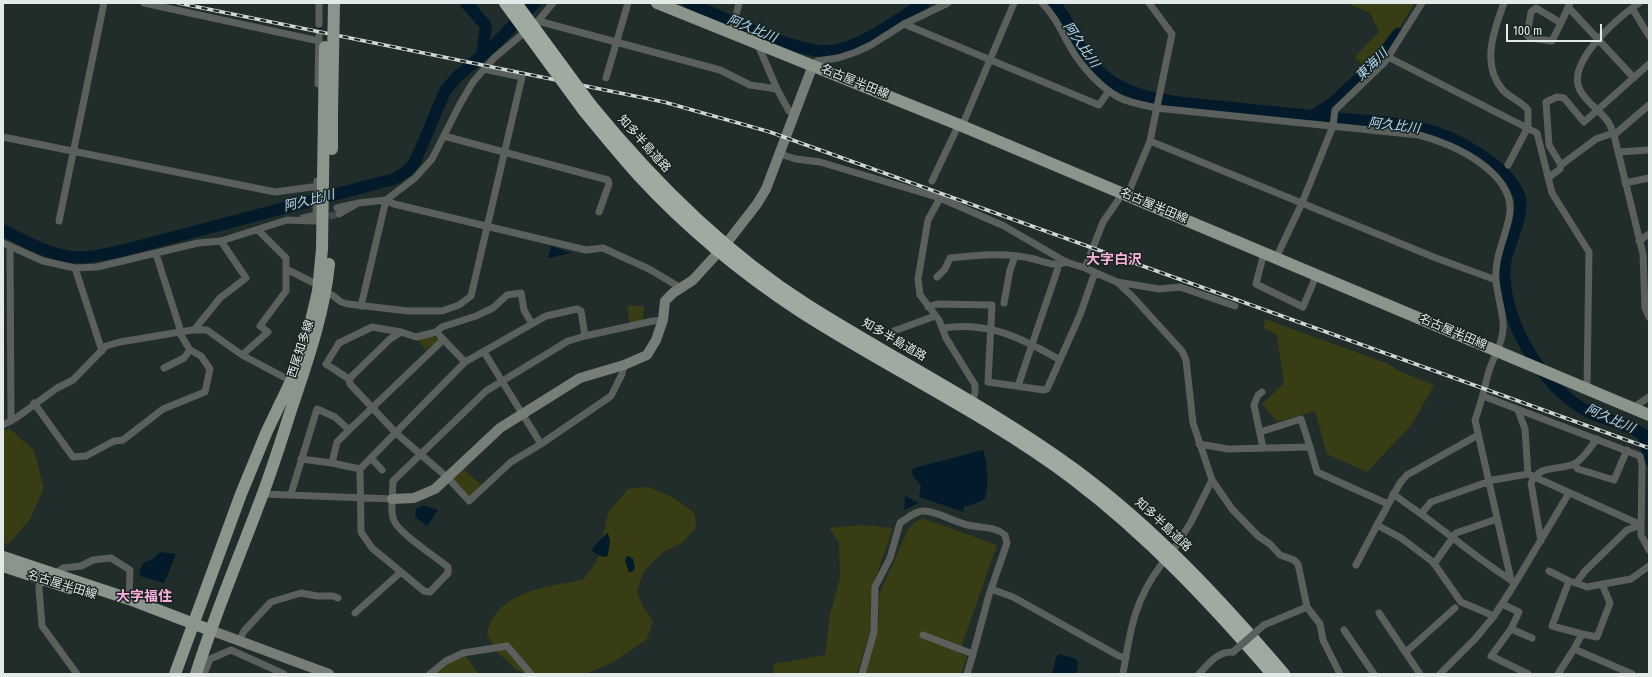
<!DOCTYPE html>
<html>
<head>
<meta charset="utf-8">
<style>
	body { margin:0 }
	#map { position:relative; width:1652px; height:677px; overflow:hidden; background:#202d2a; font-family:"Fira Sans Condensed",sans-serif }
	canvas { display:block }
	.frame { position:absolute; inset:0; border:4px solid #e3ebe9; pointer-events:none }
	.scale { position:absolute; left:1506px; top:24px; width:96px; height:18px; box-sizing:border-box; border:2px solid #e3ebe9; border-top:0; padding-left:5px; font-size:12px; line-height:14px; white-space:nowrap; color:#e3ebe9; -webkit-text-stroke:3px #172320; paint-order:stroke }
</style>
</head>
<body>
<div id="map">
<canvas width="1652" height="677"></canvas>
<div class="frame"></div>
<div class="scale">100 m</div>
</div>
<script>
const ctx = document.querySelector('canvas').getContext('2d');
ctx.lineJoin = 'round';
function paint(path, color) { ctx.fillStyle = color; ctx.fill(path, 'evenodd'); }
function strokePath(path, color, width, dash) { ctx.strokeStyle = color; ctx.lineWidth = width; ctx.lineCap = dash ? 'butt' : 'round'; ctx.setLineDash(dash || []); ctx.stroke(path); }
function write(font, color, halo, rows, align = 'center') {
  ctx.font = font + ' "Fira Sans Condensed","Noto Sans JP",sans-serif'; ctx.lineWidth = 3; ctx.setLineDash([]); ctx.textBaseline = 'middle'; ctx.strokeStyle = halo; ctx.fillStyle = color; for (const [text, x, y, turn = 0] of rows) {
    ctx.save(); ctx.translate(x, y); ctx.rotate((+turn || 0) * Math.PI / 180); ctx.textAlign = isNaN(turn) ? turn : align; if (halo) ctx.strokeText(text, 0, 0); ctx.fillText(text, 0, 0); ctx.restore();
  }
}
const green = new Path2D(`
	M1346 3H1415L1395 34 1362 64 1355 57 1379 32 1370 13Z
	M630 305 644 306 643 321 630 325 627 307Z
	M1265 319 1386 363 1399 371 1434 385 1412 424 1367 472 1327 454 1315 411 1277 422 1262 404 1284 383 1277 335 1264 328Z
	M432 335 439 340 426 350 418 340Z
	M10 429 34 450 44 488 29 521 9 543 3 544V430Z
	M463 469 484 487 469 501 453 480Z
	M649 487C667 494 681 501 695 514L696 528 683 542 662 553 644 571 637 591 642 604 653 622 647 639 615 661 586 674H527L517 670 498 653 487 635C494 592 548 586 583 580L597 561 608 513 627 490 633 488Z
	M922 518 997 545 959 653 967 657 961 674H861L879 618 878 597 909 527Z
	M862 525 893 528 873 585 871 630 857 674H773L774 664 825 655 830 615 840 578 839 542 829 528Z
	M464 654 479 674H434L450 660Z`);
const water = new Path2D(`
	M551 246 571 253 548 258Z
	M983 450C987 458 990 492 984 499 980 503 969 505 964 507L963 512 919 497 921 486 913 476 912 470 914 468Z
	M905 496 919 503 904 510Z
	M422 505 438 510 427 526 415 517 416 509Z
	M608 533 610 541 608 555 606 557 600 556 592 551 593 548 606 534Z
	M160 552 176 554 164 583 140 576V570L143 563 153 559Z
	M629 556 633 559 635 568 632 572H629L625 561 626 557Z
	M1059 654 1074 658 1078 662 1077 672 1072 674H1052L1056 658Z`);
const river = new Path2D(`
	M466 3 486 26 482 54
	M689 3C721 17 800 55 832 51 859 49 901 17 924 3
	M1053 3C1065 14 1071 31 1079 45 1103 88 1137 97 1183 103 1232 108 1282 113 1331 118 1361 121 1394 121 1424 129 1454 136 1507 165 1519 195 1526 214 1508 243 1505 263 1499 315 1542 389 1589 412 1607 421 1627 423 1644 435L1649 460
	M1313 116 1334 102 1377 62 1398 34
	M3 230C24 241 48 254 72 257 88 259 105 254 121 251L394 179 407 171 415 162 445 91 458 76 493 46 535 3`);
const streetTunnel = new Path2D(`
	M319 219 339 214`);
const street = new Path2D(`
	M144 3 319 41
	M319 3V24
	M1042 3C1056 17 1062 33 1072 50 1082 67 1102 89 1120 98 1131 103 1144 105 1156 108L1419 135C1454 144 1519 174 1509 218 1505 238 1494 259 1496 280 1497 294 1502 308 1503 322 1505 341 1493 356 1488 374 1484 391 1481 404 1475 420L1511 580 1514 585 1494 616 1475 639 1440 674
	M1504 3C1494 30 1481 64 1502 89 1509 98 1522 101 1528 110V127L1508 165
	M1639 3C1619 17 1563 64 1581 92 1588 104 1602 112 1609 123 1611 127 1612 131 1614 135L1643 254 1645 308 1649 317
	M1569 8 1634 78
	M1632 8 1649 36
	M538 21 720 70 750 85 777 89
	M1561 23 1552 41 1530 38 1527 35 1531 12 1536 8 1561 23 1570 3
	M904 24 1099 105 1109 91
	M733 27 739 3
	M758 45 777 89 789 111 794 114
	M1388 57 1537 133 1552 193 1589 252 1587 388
	M813 65 817 61 838 58 856 52 871 45 904 24 948 3
	M606 78 628 3
	M318 84 319 34
	M962 126 1014 3
	M1614 135 1649 105
	M444 136 608 180 609 184 599 212
	M3 137 275 192 312 187
	M1150 141 1436 258 1496 280
	M1618 152 1649 150
	M780 154 796 159 820 162 940 198 1004 226 1066 262 1085 268 1117 282 1132 296 1182 351 1186 360 1193 423 1212 480 1232 509 1258 536 1270 544 1280 555 1294 560 1298 564 1307 607 1320 624 1323 640 1340 674
	M1561 165 1549 145 1546 102 1557 97 1564 98 1584 122 1649 64
	M1548 178 1560 169 1561 165 1596 139 1613 133
	M932 181 959 124
	M1625 183 1649 178
	M1127 196 1150 141 1172 34 1149 3
	M940 198 928 220 918 279 920 295 939 320 946 338 975 385V393L973 398
	M386 200 394 204 586 250 603 248 649 269 681 288
	M337 208 354 204
	M339 214 358 203 386 200 415 178 432 159 460 104 473 82 494 58 538 21 553 3
	M303 218 316 215 317 181
	M59 221 104 3
	M258 230 286 258V269L312 282
	M1639 241 1649 234
	M3 243 43 261 75 268 97 267 198 243 221 241 287 220 314 221
	M10 246 11 421
	M1264 253 1256 284 1303 307 1317 274
	M156 254 181 332
	M1276 258 1302 203 1333 126 1335 110 1385 62 1422 3
	M75 268 102 351
	M1085 268 1103 222 1123 193
	M937 277 945 269 950 258C978 255 1006 252 1034 259 1045 262 1055 267 1067 262
	M1117 282 1159 289 1180 287 1235 306
	M332 295 341 302 348 304 408 311H442L459 305 471 296 522 77 484 69
	M1004 303 1010 270 1015 256
	M361 306 386 200
	M928 307 937 304 992 305 988 382 1044 390 1047 389 1080 315 1095 272
	M532 324 524 310 521 293 507 295 493 308 476 316 442 327 436 332 416 337 401 332 390 339 349 379 350 384 396 433 448 478 469 501 511 462 541 444 611 396 622 374 624 365
	M943 328C988 321 1022 338 1060 360
	M194 330 220 298 246 278 221 241
	M894 331 935 316
	M440 336 465 362
	M585 336 568 341 486 391 393 481C393 492 390 506 393 518 397 533 435 556 448 567V573L430 592 424 591 372 548 361 532 360 469 465 362 546 316 577 309 581 311 585 336 653 321 663 320
	M484 352 541 444
	M242 355 268 332 260 326 286 291V269
	M164 368 184 358 190 350 179 332
	M349 379 326 364 339 343 372 327 401 332
	M1018 386 1059 265
	M1262 392 1258 395 1254 405 1263 448
	M1483 396 1640 456 1642 464 1641 535 1649 550
	M34 403 73 457 86 456 114 441 123 440 163 409 205 392 210 369 201 356 190 350
	M1633 408 1649 397
	M1518 410 1525 429 1528 474
	M3 425 16 418 57 388 73 380 106 346 120 342 192 330H207L242 355 291 381
	M1260 432 1301 419 1310 447
	M1478 435 1407 475 1400 483 1377 525 1401 538 1433 562 1461 602 1494 616
	M1199 444 1228 449 1310 447 1317 472 1388 504
	M371 458 382 470
	M301 459 332 463 360 469
	M332 463 337 442 349 430
	M1574 464 1578 469 1614 480 1627 450
	M263 494 392 499
	M291 494 317 409 335 417 349 430 443 340
	M1393 494 1421 514 1431 502 1493 480 1528 474 1641 525
	M1421 514C1452 536 1479 560 1511 580
	M1541 541 1531 483C1539 464 1558 471 1574 464 1583 460 1591 446 1597 439
	M1176 546 1191 522 1212 480
	M1434 564 1456 533 1497 519
	M1356 565 1377 525
	M1549 571 1569 581
	M55 574 63 568 81 566 93 560 111 558 130 570 129 599
	M40 578 39 589 42 626 77 674
	M1576 583 1587 587 1631 579 1649 566
	M1514 585 1569 493
	M991 589 1013 597 1119 656 1126 658
	M1502 604 1519 612 1511 629 1491 656 1528 674
	M355 613 401 572
	M1379 613 1420 674
	M1264 625 1307 607
	M1511 629 1532 638
	M1344 630 1374 674
	M1582 634 1597 637 1610 603 1602 584
	M239 641 244 631 271 602 301 593 317 596H333L338 598
	M1406 652 1455 608
	M204 674 210 659 231 650 284 674
	M430 674 446 661 463 653 507 646 531 674
	M862 674 874 632 875 587 890 558 900 523C906 519 916 510 925 511 940 512 957 524 973 526 984 528 996 527 1005 535L1007 543 989 595 973 654 923 635
	M967 674 973 654
	M1123 674C1130 631 1134 601 1161 565
	M1199 674C1208 664 1218 651 1233 652
	M1558 674 1574 649
	M1632 674 1574 649 1582 634 1552 626 1569 581 1576 583 1585 571 1627 530 1641 525`);
const secondary = new Path2D(`
	M729 240 757 204 766 189 813 65
	M392 499 414 498 435 489 500 428 580 378 624 365 647 355 656 340 663 320 665 301 673 293 693 280 714 257
	M210 630 329 674`);
const primary = new Path2D(`
	M657 3 962 126 1649 415
	M332 149V113
	M3 557 129 599 210 630
	M3 566 70 588
	M175 674 241 494 267 431 291 381 310 325 318 291 322 249 324 112
	M196 674C215 613 240 555 262 496 273 467 282 438 291 410 307 362 324 315 329 264`);
const highway = new Path2D(`
	M591 105C653 181 723 251 806 304 896 361 991 408 1077 471 1155 529 1221 600 1284 674
	M584 111C602 133 620 155 639 176 686 227 743 274 801 312 890 369 988 415 1073 479 1148 536 1211 603 1272 674`);
const rail = new Path2D(`
	M178 3 664 102 770 132 1649 448`);
const streetBridge = new Path2D(`
	M1233 652 1264 625`);
const primaryBridge = new Path2D(`
	M324 112 325 47
	M332 113 334 3`);
const highwayBridge = new Path2D(`
	M505 3 584 111
	M516 3 591 105`);
const streetNames = [
	["名古屋半田線",855,82,22],
	["知多半島道路",644,144,48],
	["名古屋半田線",1154,206,23],
	["名古屋半田線",1453,332,23],
	["知多半島道路",894,340,30],
	["西尾知多線",301,349,-72],
	["知多半島道路",1163,525,43],
	["名古屋半田線",62,585,17]
];
const waterNames = [
	["阿久比川",752,29,22],
	["阿久比川",1081,45,55],
	["東海川",1372,65,-45],
	["阿久比川",1394,126,7],
	["阿久比川",309,201,-14],
	["阿久比川",1610,419,24]
];
const quarterNames = [
	["大字白沢",1114,260],
	["大字福住",144,597]
];
paint(green, '#393d13');
paint(water, '#031a2b');
strokePath(river, '#031a2b', 12);
strokePath(streetTunnel, '#3d4a47', 7, [7, 3.5]);
strokePath(street, '#5b605c', 7);
strokePath(secondary, '#777e77', 10);
strokePath(primary, '#8c958c', 12);
strokePath(highway, '#9faaa0', 12);
strokePath(rail, '#cfd7d5', 3.5);
strokePath(rail, '#172320', 2, [6]);
strokePath(streetBridge, '#5b605c', 7);
strokePath(primaryBridge, '#8c958c', 12);
strokePath(highwayBridge, '#9faaa0', 12);
write('12px', '#e3ebe9', '#172320', streetNames);
write('italic 13px', '#b3dbfd', '#172320', waterNames);
write('bold 14px', '#f7b0dd', '#172320', quarterNames);
</script>
</body>
</html>
